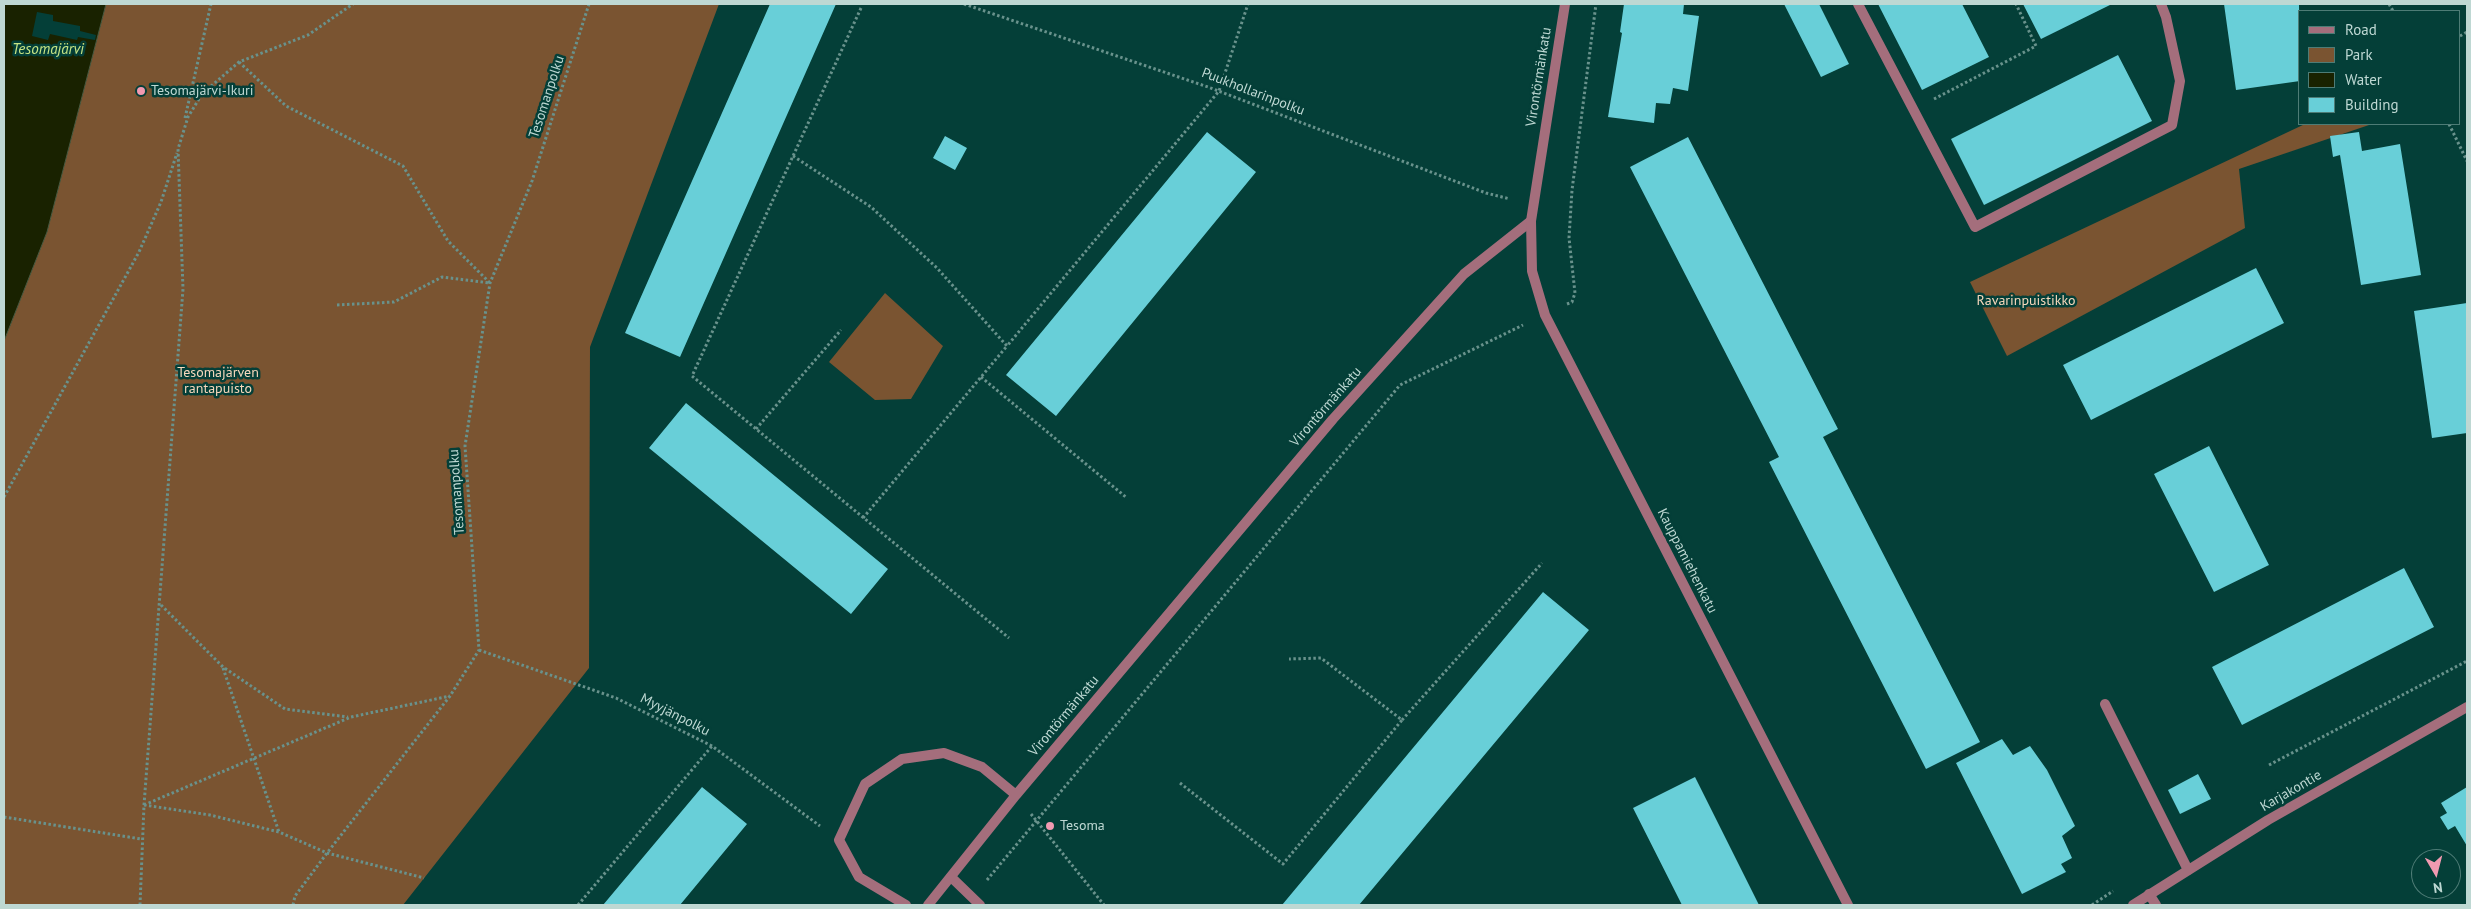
<!DOCTYPE html>
<html>
<head>
<meta charset="utf-8">
<style>
	body { margin:0 }
	#map { position:relative; width:2471px; height:909px; overflow:hidden; background:#043f38; font-family:"PT Sans",sans-serif }
	canvas { display:block }
	.frame { position:absolute; inset:0; border:5px solid #bed8d3; pointer-events:none }
	.legend { position:absolute; left:2298px; top:10px; width:162px; height:115px; box-sizing:border-box; background:#043f38; border:1px solid #4e7c76; margin:0; padding:6px 9px; list-style:none; font-size:15px; color:#bed8d3 }
	.legend li { display:flex; align-items:center; gap:10px; height:25px }
	.legend b { width:25px; border:1px solid #4e7c76 }
	.north { position:absolute; left:2411px; top:849px; width:50px; height:50px; box-sizing:border-box; background:#043f38; border:1px solid #4e7c76; border-radius:50%; rotate:172deg; font-size:14px; font-weight:700; line-height:20px; text-align:center; color:#bed8d3 }
	.north::after { content:''; display:block; margin:auto; width:18px; height:22px; background:#f19ab1; clip-path:polygon(50% 0,100% 100%,50% 72%,0 100%) }
</style>
</head>
<body>
<div id="map">
<canvas width="2471" height="909"></canvas>
<div class="frame"></div>
<ul class="legend">
<li><b style="height:6px;background:#a46e7c"></b>Road</li>
<li><b style="height:14px;background:#7a5431"></b>Park</li>
<li><b style="height:14px;background:#192200"></b>Water</li>
<li><b style="height:14px;background:#68cfd8"></b>Building</li>
</ul>
<div class="north">N</div>
</div>
<script>
const ctx = document.querySelector('canvas').getContext('2d');
ctx.lineJoin = 'round';
function paint(path, color) { ctx.fillStyle = color; ctx.fill(path, 'evenodd'); }
function strokePath(path, color, width, dash) { ctx.strokeStyle = color; ctx.lineWidth = width; ctx.lineCap = dash ? 'butt' : 'round'; ctx.setLineDash(dash || []); ctx.stroke(path); }
function write(font, color, halo, rows, align = 'center') {
  ctx.font = font + ' "PT Sans",sans-serif'; ctx.lineWidth = 5; ctx.setLineDash([]); ctx.textBaseline = 'middle'; ctx.strokeStyle = halo; ctx.fillStyle = color; for (const [text, x, y, turn = 0] of rows) {
    ctx.save(); ctx.translate(x, y); ctx.rotate((+turn || 0) * Math.PI / 180); ctx.textAlign = isNaN(turn) ? turn : align; if (halo) ctx.strokeText(text, 0, 0); ctx.fillText(text, 0, 0); ctx.restore();
  }
}
const green = new Path2D(`
	M106 4H719L590 347 589 668 403 905H4V341L47 232Z
	M2305 124H2372L2239 169 2245 228 2007 356 1970 282Z
	M885 293 943 346 911 399 875 400 829 362Z`);
const water = new Path2D(`
	M4 4H106L47 232 4 341Z`);
const pier = new Path2D(`
	M37 12 53 15V21L80 26V31L96 35 95 40 78 37 77 40 50 34 48 40 32 36Z`);
const building = new Path2D(`
	M770 4H836L680 357 625 333Z
	M1624 4H1684L1683 14 1699 16 1688 91 1673 88 1670 104 1656 103 1654 123 1608 117 1622 33 1620 32Z
	M1784 4H1819L1849 64 1821 77Z
	M1878 4H1962L1989 57 1922 90Z
	M2023 4H2112L2041 39Z
	M2224 4H2299L2300 81 2236 90Z
	M2118 55 2152 121 1984 205 1951 139Z
	M1207 132 1256 172 1056 416 1006 375Z
	M2359 132 2362 151 2400 144 2421 275 2361 285 2340 155 2333 157 2330 136Z
	M945 136 967 148 955 170 933 158Z
	M1688 137 1838 429 1823 437 1980 742 1926 769 1769 462 1779 457 1630 167Z
	M2256 268 2284 323 2091 420 2063 365Z
	M2467 303V433L2432 438 2414 311Z
	M686 403 888 569 851 614 649 448Z
	M2209 446 2269 565 2214 592 2154 474Z
	M2404 568 2434 627 2242 725 2212 667Z
	M1543 592 1589 630 1359 905H1282Z
	M2002 739 2013 755 2030 746 2047 770 2075 826 2062 836 2072 858 2061 864 2066 872 2022 894 1956 763Z
	M2198 774 2211 799 2180 814 2168 790Z
	M1695 777 1759 905H1682L1633 808Z
	M702 787 747 824 680 905H603Z
	M2467 787V846L2455 826 2448 830 2440 817 2447 813 2441 803Z`);
const path = new Path2D(`
	M964 4 1208 87 1486 193 1510 199
	M2389 4 2393 11
	M861 8 692 376 1009 638
	M2460 36 2467 32
	M239 62 286 106 403 166 448 241 490 283
	M1934 99 2036 46 2016 4
	M185 118 211 4
	M2449 124 2467 161
	M793 156 871 207 937 268 1007 346 1219 91 1248 4
	M1567 304 1572 302 1575 293 1569 238 1572 190 1596 4
	M337 305 394 302 442 277 490 283
	M981 377 1127 498
	M756 429 841 330
	M4 497 139 252 161 202 177 153
	M863 518 1007 346
	M161 605 223 667 285 709 348 717
	M479 650 616 698 712 746 820 826
	M223 668 279 832
	M1402 720 1542 563
	M2269 765 2467 661
	M1180 783 1283 864 1402 720 1321 658 1289 659
	M144 805 351 717 450 696
	M144 805 210 815 279 832 327 853 424 878
	M1031 814 1104 905
	M4 817 141 839
	M987 880 1400 385 1523 325
	M140 905 144 805 183 289 178 149 188 117 202 94 239 62 308 35 353 4
	M293 905 295 896 327 853 450 696 479 650 465 446 490 283 532 181 589 4
	M578 905 712 746
	M2092 905 2113 891`);
const service = new Path2D(`
	M1858 4 1975 227 2172 125 2180 81 2166 17 2161 4
	M2105 704 2188 870
	M951 877 980 905`);
const minor = new Path2D(`
	M2149 894 2156 905
	M906 905 859 877 839 840 865 784 902 759 944 753 982 767 1016 795
	M928 905 1016 795 1333 419 1464 274 1531 221`);
const tertiary = new Path2D(`
	M1565 4 1531 221 1532 271 1545 315 1848 905
	M2133 905 2268 820 2467 707`);
const markers = [
	[141,91,5,"#f19ab1"],
	[1050,826,5,"#f19ab1"]
];
const streetNames = [
	["Virontörmänkatu",1539,77,-81],
	["Puukhollarinpolku",1253,92,21],
	["Tesomanpolku",547,97,-72],
	["Virontörmänkatu",1326,407,-49],
	["Tesomanpolku",457,492,-94],
	["Kauppamiehenkatu",1687,561,63],
	["Myyjänpolku",675,715,27],
	["Virontörmänkatu",1064,716,-50],
	["Karjakontie",2291,791,-30]
];
const poiNames = [
	["Tesomajärvi-Ikuri",151,91],
	["Tesoma",1060,826]
];
const parkNames = [
	["Ravarinpuistikko",2026,301],
	["Tesomajärven",218,373],
	["rantapuisto",218,389]
];
const waterNames = [
	["Tesomajärvi",48,50]
];
paint(green, '#7a5431');
paint(water, '#192200');
strokePath(water, '#4a593f', 1);
paint(pier, '#043f38');
paint(building, '#68cfd8');
strokePath(path, '#69928c', 3, [2.5, 2.5]);
strokePath(service, '#a46e7c', 10);
strokePath(minor, '#a46e7c', 10);
strokePath(tertiary, '#a46e7c', 10);
for (const [x, y, r, color] of markers) { const dot = new Path2D(); dot.arc(x, y, r, 0, 2 * Math.PI); ctx.fillStyle = color; ctx.fill(dot); strokePath(dot, '#043f38', 2); }
write('14px', '#bed8d3', '#043f38', streetNames);
write('14px', '#bed8d3', '#043f38', poiNames, 'left');
write('14px', '#f7d8bc', '#043f38', parkNames);
write('italic 15px', '#c8e585', '#043f38', waterNames);
</script>
</body>
</html>
